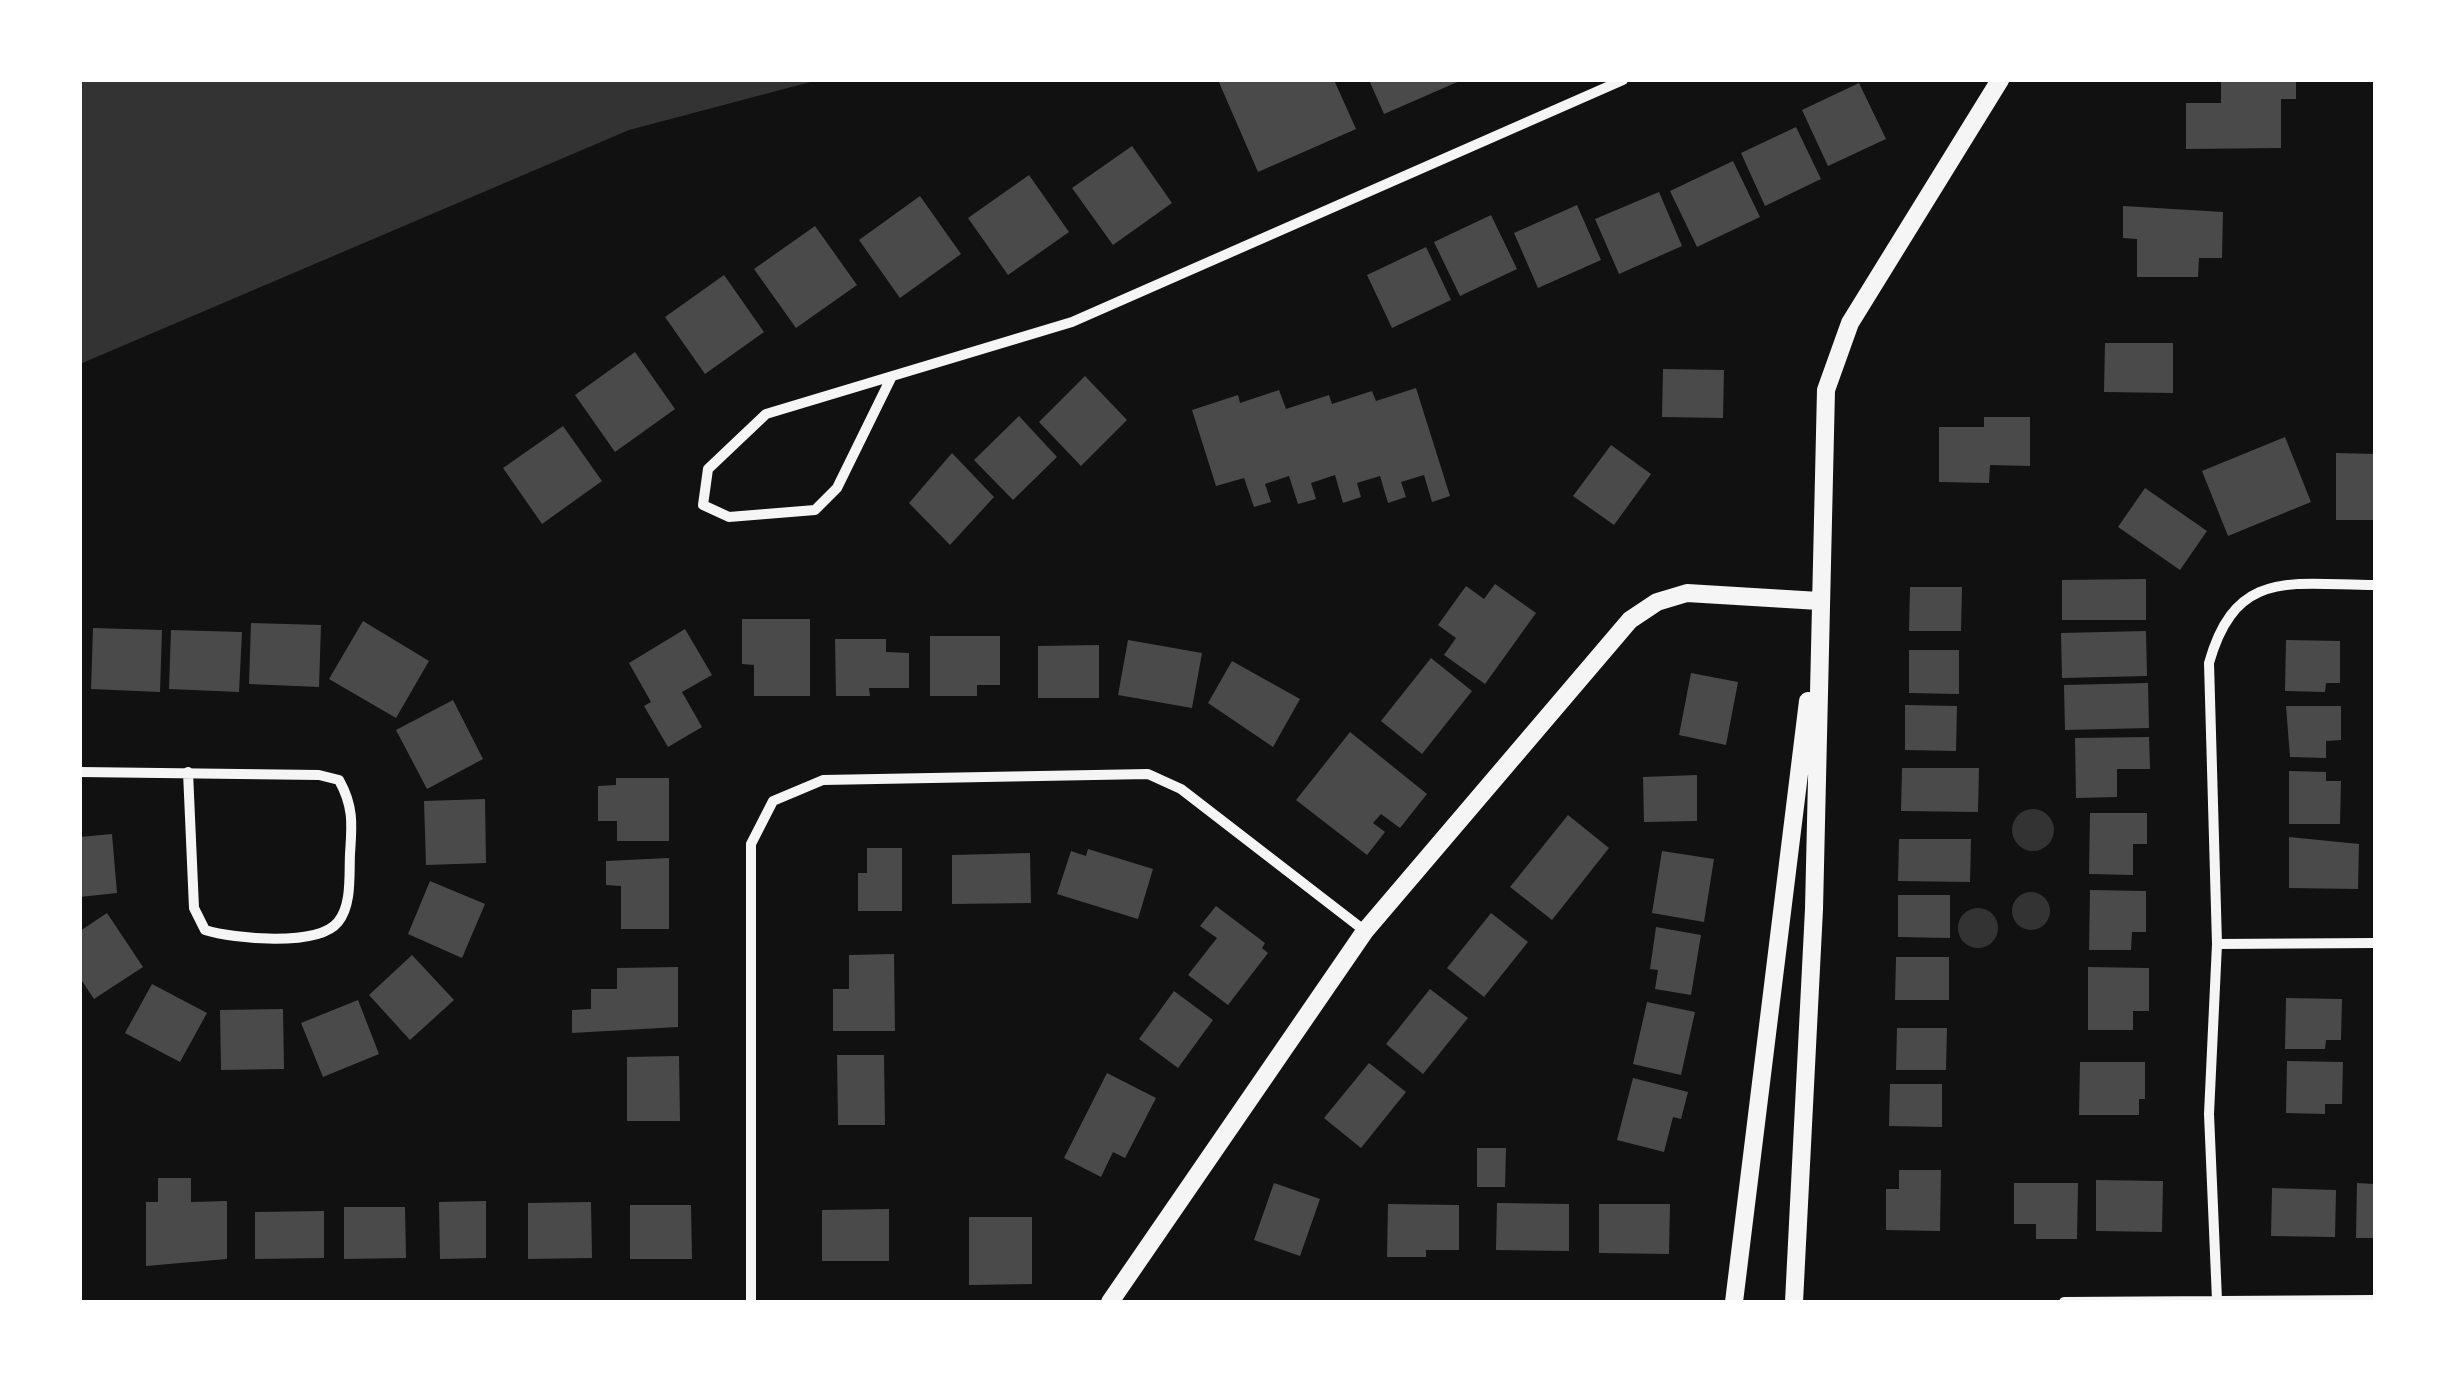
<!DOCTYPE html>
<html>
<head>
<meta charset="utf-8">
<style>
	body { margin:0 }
	#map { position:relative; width:2455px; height:1382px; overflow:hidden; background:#111; font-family:Quicksand,sans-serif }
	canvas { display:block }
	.frame { position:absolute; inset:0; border:82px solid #fff; pointer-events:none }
</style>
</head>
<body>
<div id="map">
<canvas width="2455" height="1382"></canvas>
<div class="frame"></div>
</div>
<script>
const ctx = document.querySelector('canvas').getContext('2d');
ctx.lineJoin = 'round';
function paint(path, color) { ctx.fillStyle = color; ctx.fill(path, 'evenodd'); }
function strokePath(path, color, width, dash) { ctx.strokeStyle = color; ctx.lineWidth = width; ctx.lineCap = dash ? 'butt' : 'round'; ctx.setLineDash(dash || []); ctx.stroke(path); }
const water = new Path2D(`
	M80 80H818L629 130 80 364Z
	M2012 830a21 21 0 1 1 42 0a21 21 0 1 1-42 0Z
	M2012 911a19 19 0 1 1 38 0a19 19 0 1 1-38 0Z
	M1958 928a20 20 0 1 1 40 0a20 20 0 1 1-40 0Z`);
const building = new Path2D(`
	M1218 80H1334L1356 129 1258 172Z
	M1369 80H1462L1384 114Z
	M2221 80H2296V99H2281V148L2186 149V103H2221Z
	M1859 83 1886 139 1828 166 1802 110Z
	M1796 127 1821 179 1765 206 1741 153Z
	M1132 146 1172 203 1113 245 1072 188Z
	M1733 161 1760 217 1697 247 1670 191Z
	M1029 175 1069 232 1008 275 968 218Z
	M1659 192 1682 246 1619 274 1595 219Z
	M920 196 961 254 900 298 859 240Z
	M1577 205 1601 260 1538 288 1514 233Z
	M2123 206 2223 212 2222 258H2199L2198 277H2137V239L2123 238Z
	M1491 215 1517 269 1460 296 1434 242Z
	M815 226 857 285 796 328 754 269Z
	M1426 247 1451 300 1392 328 1367 275Z
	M724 275 764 332 705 374 665 317Z
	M2105 343H2173V393L2104 392Z
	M635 352 675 409 615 452 575 395Z
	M1663 369 1724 370 1723 418 1662 417Z
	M1085 376 1127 420 1081 466 1039 422Z
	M1416 388 1450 496 1432 502 1424 475 1401 482 1406 497 1388 503 1380 476 1357 483 1361 497 1343 503 1335 475 1311 483 1316 499 1298 504 1289 476 1265 484 1271 502 1254 507 1244 478 1216 486 1192 410 1238 395 1240 403 1279 390 1286 409 1329 395 1332 404 1372 391 1376 401Z
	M1019 416 1057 457 1013 500 974 460Z
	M1984 417H2030V466L1990 465 1989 483 1939 482V427H1984Z
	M563 426 602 481 542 524 503 468Z
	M2285 437 2311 502 2228 536 2202 471Z
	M1611 445 1651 474 1614 525 1573 496Z
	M952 453 994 497 950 545 909 503Z
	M2336 453 2375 454V520H2336Z
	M2145 488 2207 531 2180 570 2118 527Z
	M2146 579V620H2062V580Z
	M1495 584 1536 613 1485 684 1444 655 1456 638 1438 625 1466 586 1484 599Z
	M1910 587H1962L1961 631H1909Z
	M742 619H810V696H754V665L742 664Z
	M363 621 429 661 396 718 329 679Z
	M251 623 321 625 319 687 249 684Z
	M93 628 162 630 160 692 91 689Z
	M685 629 712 675 682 692 702 727 668 747 644 706 651 702 629 663Z
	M171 630 242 632 239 692 169 689Z
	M2146 631 2147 676 2062 678 2061 633Z
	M930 636H1000V685H977V696H930Z
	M835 639H886V652L909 653V688H869L870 696H836Z
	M1128 640 1202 653 1192 708 1118 695Z
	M2286 640 2340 641V683H2326L2325 692 2285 691Z
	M1099 645V698H1038V646Z
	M1909 650H1959V694L1909 693Z
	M1431 658 1472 691 1422 754 1381 721Z
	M1232 661 1300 699 1273 747 1208 703Z
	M1691 673 1738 682 1726 745 1679 735Z
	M2148 683 2149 728 2065 730 2064 685Z
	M453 700 483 759 427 789 396 730Z
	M1905 705 1957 706 1956 751 1905 750Z
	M2286 706H2341V740L2326 741V758L2290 757Z
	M1350 732 1427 794 1400 828 1381 814 1373 823 1385 832 1367 855 1296 800Z
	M2149 737 2150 769H2117V797L2076 798 2075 738Z
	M1902 768H1979L1978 812 1901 811Z
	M2289 771 2326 772V781H2341L2340 824H2289Z
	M1697 775V821L1644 822 1643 777Z
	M616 778H669V841H617V821H598V786L616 785Z
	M485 799 486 863 426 865 424 801Z
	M2090 813H2147V844H2133V875L2089 874Z
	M1568 815 1609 848 1552 920 1510 887Z
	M112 834 117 893 80 897V837Z
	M2289 837 2359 844 2358 889 2289 888Z
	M1899 839H1971L1970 882 1898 881Z
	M867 848H902V911H858V873H867Z
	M1088 849 1153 869 1138 919 1057 894 1071 851 1086 856Z
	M1662 851 1714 859 1704 922 1652 913Z
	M1030 853 1031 903 952 904V855Z
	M669 858V929H621V886L606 885V861Z
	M430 881 485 904 462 958 408 934Z
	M2090 890 2146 891V932H2132L2131 950H2089Z
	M1898 895H1950V938L1898 937Z
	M1216 906 1265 943 1262 948 1268 953 1228 1005 1188 975 1217 938 1200 926Z
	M107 913 143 967 94 999 80 978V931Z
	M1491 913 1528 942 1484 997 1447 968Z
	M1656 927 1701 935 1691 995 1655 989 1658 970 1650 969Z
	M894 954 895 1031H833V989H849V955Z
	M412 955 454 1000 410 1040 369 995Z
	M1896 957H1949V1000H1895Z
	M678 967V1027L572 1033V1010L591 1009V989H617V968Z
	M2088 967 2149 968V1011H2133V1030H2088Z
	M152 984 207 1013 180 1062 125 1033Z
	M1430 989 1468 1018 1423 1074 1386 1044Z
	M1174 991 1213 1020 1178 1068 1139 1039Z
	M2286 998 2342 999 2341 1040H2326L2325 1049H2285Z
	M358 1000 379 1054 323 1077 301 1023Z
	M1647 1002 1695 1012 1681 1075 1633 1064Z
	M283 1009 284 1069 221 1070 220 1010Z
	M1897 1028H1947L1946 1070H1896Z
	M837 1055H884L885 1125H838Z
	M679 1056 680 1121H627V1057Z
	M2287 1061 2343 1062 2342 1104H2325V1114L2286 1113Z
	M2080 1062H2145V1099H2139V1115H2079Z
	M1369 1063 1406 1092 1361 1148 1324 1118Z
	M1107 1073 1156 1098 1125 1158 1113 1152 1101 1177 1064 1158Z
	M1633 1078 1688 1092 1681 1119 1673 1117 1664 1152 1617 1140Z
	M1890 1084H1942V1127L1889 1126Z
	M1477 1148H1506L1505 1187H1477Z
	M1899 1170H1941L1940 1231 1886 1230V1189H1899Z
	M158 1178H191V1202L227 1201V1259L146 1266V1202H158Z
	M2096 1180 2163 1181 2162 1232 2096 1231Z
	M1274 1183 1320 1199 1300 1256 1254 1240Z
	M2014 1183H2078L2077 1239H2036V1224H2014Z
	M2357 1183 2375 1184V1238H2356Z
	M2272 1188 2336 1190 2335 1237 2271 1236Z
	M486 1201V1258L440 1259 439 1202Z
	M591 1202 592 1258 528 1259V1203Z
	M1497 1203 1569 1204V1251L1496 1250Z
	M1388 1204 1459 1205V1250H1426V1257H1387Z
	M1599 1204H1670L1669 1254 1599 1253Z
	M630 1205H691L692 1259H630Z
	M344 1207H405L406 1258 344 1259Z
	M889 1209V1261H822V1210Z
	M324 1211V1258L255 1259V1212Z
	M969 1217H1032V1284L969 1285Z`);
const minor = new Path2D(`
	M892 376 837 488 815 510 729 517 703 505 708 469 766 414 1072 322 1623 80
	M80 772 319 775 339 780C354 807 352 825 350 854 349 875 352 905 338 922 318 947 234 939 205 930L194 908 188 772
	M2217 944 2375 943
	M2217 1300 2209 1114 2217 944 2209 663C2236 567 2292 585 2375 585
	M751 1302V844L773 801 823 780 1148 774 1181 789 1365 931
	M2064 1302 2375 1300`);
const tertiary = new Path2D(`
	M1110 1302 1365 931 1630 620 1657 602 1687 593 1819 601
	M1734 1302 1808 701
	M1794 1302 1814 909 1826 390 1850 323 2000 80`);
paint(water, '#333');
paint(building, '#4a4a4a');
strokePath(minor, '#f5f5f5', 10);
strokePath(tertiary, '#f5f5f5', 18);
</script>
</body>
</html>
